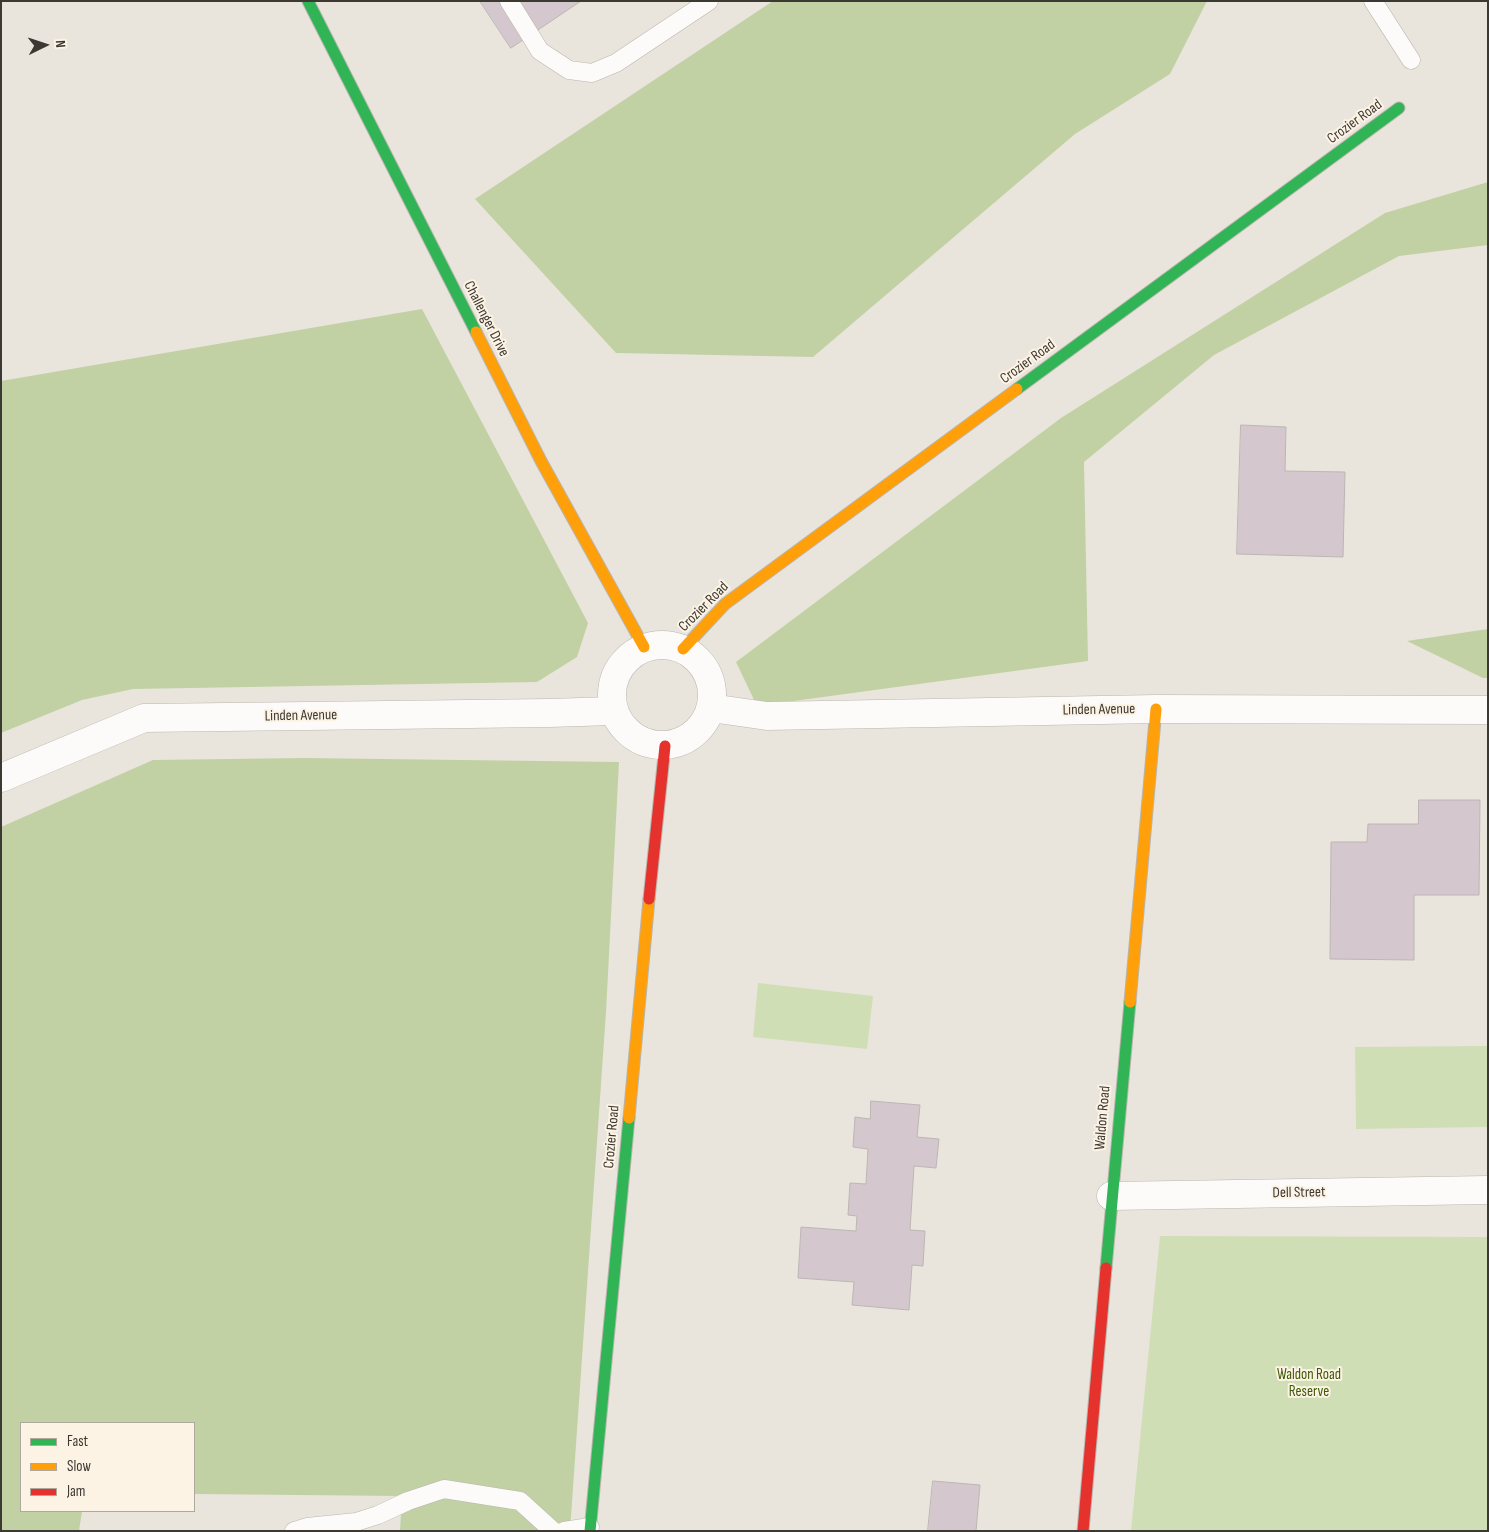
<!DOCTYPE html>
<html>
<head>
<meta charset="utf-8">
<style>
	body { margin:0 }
	#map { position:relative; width:1489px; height:1532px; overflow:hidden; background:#e9e5dc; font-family:"Sofia Sans Condensed",sans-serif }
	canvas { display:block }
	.frame { position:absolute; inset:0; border:2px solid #3c3832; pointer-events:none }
	.legend { position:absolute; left:20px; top:1422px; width:175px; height:90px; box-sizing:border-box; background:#fcf3e4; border:1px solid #afa89d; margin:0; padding:6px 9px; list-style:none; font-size:15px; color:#3c3832 }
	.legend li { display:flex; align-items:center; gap:10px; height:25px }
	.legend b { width:25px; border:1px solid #afa89d }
	.north { position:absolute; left:20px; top:20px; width:50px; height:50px; -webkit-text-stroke:4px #fcf3e4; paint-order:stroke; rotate:86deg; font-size:14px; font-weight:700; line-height:20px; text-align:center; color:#3c3832 }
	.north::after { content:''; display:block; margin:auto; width:18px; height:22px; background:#3c3832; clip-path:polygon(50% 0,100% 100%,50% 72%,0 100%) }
</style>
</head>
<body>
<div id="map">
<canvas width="1489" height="1532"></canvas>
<div class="frame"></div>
<ul class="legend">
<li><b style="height:6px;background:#30b455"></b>Fast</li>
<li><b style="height:6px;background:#ff9f0a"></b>Slow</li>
<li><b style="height:6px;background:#e5322d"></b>Jam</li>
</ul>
<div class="north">N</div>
</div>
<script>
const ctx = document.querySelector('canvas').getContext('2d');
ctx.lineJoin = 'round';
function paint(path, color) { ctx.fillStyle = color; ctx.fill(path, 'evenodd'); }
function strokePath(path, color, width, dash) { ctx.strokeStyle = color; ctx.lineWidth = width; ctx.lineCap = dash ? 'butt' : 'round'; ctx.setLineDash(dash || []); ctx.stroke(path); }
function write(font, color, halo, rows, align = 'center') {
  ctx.font = font + ' "Sofia Sans Condensed",sans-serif'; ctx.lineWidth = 4; ctx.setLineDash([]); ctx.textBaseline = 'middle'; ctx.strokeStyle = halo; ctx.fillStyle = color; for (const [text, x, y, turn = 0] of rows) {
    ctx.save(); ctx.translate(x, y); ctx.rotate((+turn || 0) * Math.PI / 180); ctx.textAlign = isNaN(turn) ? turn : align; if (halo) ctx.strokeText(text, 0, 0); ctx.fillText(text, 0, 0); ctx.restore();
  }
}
const green = new Path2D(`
	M758 983 873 996 867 1049 753 1037Z
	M1488 1046V1127L1356 1129 1355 1047Z
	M1160 1236 1488 1237V1531H1131Z`);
const forest = new Path2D(`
	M773 1H1207L1170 74 1075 134 813 357 616 353 475 199Z
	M1488 182V245L1399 256 1214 355 1084 462 1088 661 757 706 736 662 1061 418 1385 213Z
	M422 309 588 623 577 657 537 682 133 689 82 700 1 733V381Z
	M1488 629V678H1483L1407 641Z
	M304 758 619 762 606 1012 570 1531H400L402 1496 194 1494V1423H21V1511H82L79 1531H1V827L153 760Z`);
const building = new Path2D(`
	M480 1H581L511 48Z
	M1241 425 1286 427 1285 471 1345 472 1343 557 1237 554Z
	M1419 800H1480L1479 895H1414V960L1330 959 1331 842H1367L1368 824H1418Z
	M871 1101 920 1105 917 1137 939 1139 936 1168 914 1166 910 1230 925 1231 923 1266 912 1265 909 1310 852 1305 854 1282 798 1278 801 1227 856 1231 857 1216 848 1215 850 1183 866 1184 868 1149 853 1147 855 1117 870 1119Z
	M933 1481 980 1485 976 1531H928Z`);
const lane = new Path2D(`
	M509 1 540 51 569 70 592 73 616 63 709 1
	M1373 1 1411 60
	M294 1531 307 1527 356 1522 378 1515 408 1501 444 1489 520 1501 553 1531
	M564 1531 590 1527`);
const street = new Path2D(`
	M612 695a50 50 0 1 1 100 0a50 50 0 1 1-100 0Z
	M711 708 767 716 1156 709 1488 710
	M1 778 144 718 549 713 613 711
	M1111 1196 1488 1190`);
const fast = new Path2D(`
	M308 1 476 332
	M1017 389 1399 108
	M1106 1268 1130 1002
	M590 1531 629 1118`);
const slow = new Path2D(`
	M476 332 541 461 644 647
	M683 649 725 604 1017 389
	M1130 1002 1156 709
	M629 1118 649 899`);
const jam = new Path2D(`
	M649 899 665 746
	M1083 1531 1106 1268`);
const streetNames = [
	["Crozier Road",1355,122,-36],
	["Challenger Drive",486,319,63],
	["Crozier Road",1028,362,-36],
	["Crozier Road",704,607,-45],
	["Linden Avenue",1099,710,-1],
	["Linden Avenue",301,716,-1],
	["Waldon Road",1103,1118,-85],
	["Crozier Road",612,1137,-85],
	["Dell Street",1299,1193,-1]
];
const parkNames = [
	["Waldon Road",1309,1375],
	["Reserve",1309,1392]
];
paint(green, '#d0deb6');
paint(forest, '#c1d1a4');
paint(building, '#d4c7cd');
strokePath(building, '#bbb6b4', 1);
strokePath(lane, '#b9b6ae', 19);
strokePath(street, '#b9b6ae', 29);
strokePath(fast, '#b9b6ae', 13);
strokePath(slow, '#b9b6ae', 13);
strokePath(jam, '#b9b6ae', 13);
strokePath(lane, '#fcfbfa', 18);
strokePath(street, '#fcfbfa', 28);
strokePath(fast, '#30b455', 11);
strokePath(slow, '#ff9f0a', 11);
strokePath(jam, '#e5322d', 11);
write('15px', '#3c3832', '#fcf3e4', streetNames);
write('15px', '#3d5806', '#fcf3e4', parkNames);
</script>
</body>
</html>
